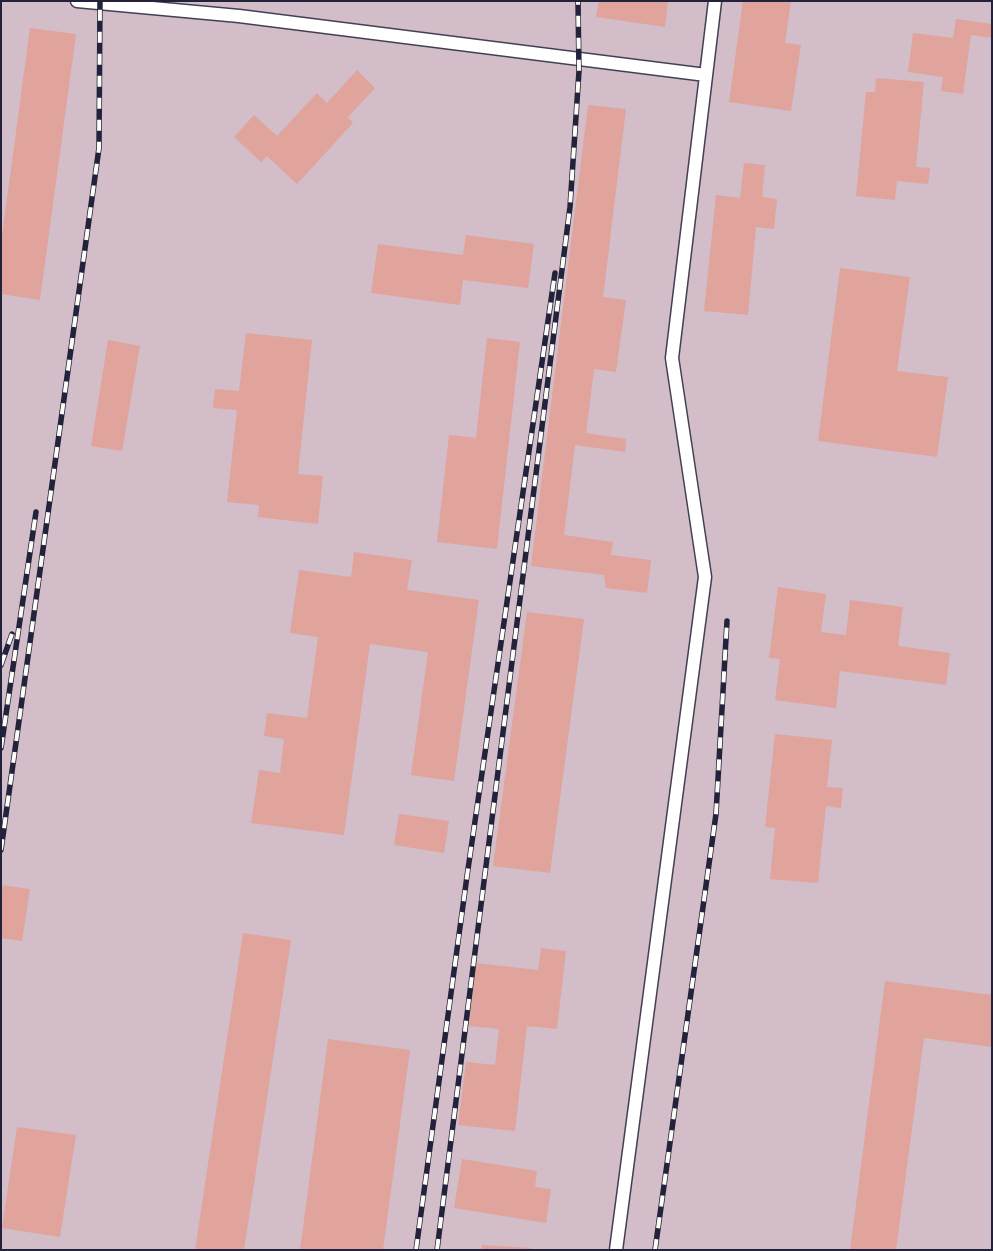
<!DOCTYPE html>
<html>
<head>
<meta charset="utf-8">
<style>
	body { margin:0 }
	#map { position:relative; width:993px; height:1251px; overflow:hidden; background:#f9eddd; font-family:Pangolin,sans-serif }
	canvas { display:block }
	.frame { position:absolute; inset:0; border:2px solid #22223b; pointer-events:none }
</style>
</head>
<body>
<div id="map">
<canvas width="993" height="1251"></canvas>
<div class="frame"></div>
</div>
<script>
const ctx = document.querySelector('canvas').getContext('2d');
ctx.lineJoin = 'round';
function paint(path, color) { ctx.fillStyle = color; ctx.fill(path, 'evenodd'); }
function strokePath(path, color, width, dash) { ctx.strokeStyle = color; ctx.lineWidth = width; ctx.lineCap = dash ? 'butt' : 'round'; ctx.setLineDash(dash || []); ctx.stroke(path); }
const industrial = new Path2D(`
	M1 1H992V1250H1Z`);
const building = new Path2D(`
	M599 1H668L665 27 596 17Z
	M743 1H791L785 43 801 45 791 111 729 102Z
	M956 19 992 24V38L971 35 963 94 941 91 943 77 908 72 913 33 953 38Z
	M30 28 76 34 40 300 1 294V243Z
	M357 70 375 88 348 117 353 123 297 184 267 156 261 162 234 137 254 115 277 136 317 93 327 103Z
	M876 78 924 82 916 167 930 168 928 184 897 181 895 200 856 196 866 92H875Z
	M588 105 626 109 603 297 626 300 616 372 594 369 586 433 626 439 625 452 575 445 564 535 613 542 611 555 651 560 647 593 606 588 604 575 531 566Z
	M744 163 765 165 762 197 777 199 774 229 756 227 748 315 704 311 716 195 740 198Z
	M466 235 534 244 528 288 463 280 460 305 371 293 378 244 463 255Z
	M840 268 910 277 897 371 948 377 937 457 818 441Z
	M246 333 312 340 298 474 323 476 318 524 258 517 259 505 227 502 237 410 213 408 215 389 239 391Z
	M487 338 520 342 497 549 437 542 449 435 476 438Z
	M108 340 140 346 122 451 91 446Z
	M354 552 412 560 407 590 479 600 454 781 411 775 428 652 370 644 344 835 251 823 259 770 280 773 284 739 264 736 267 713 307 718 318 637 290 633 299 570 351 577Z
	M778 587 826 594 821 632 846 635 850 600 903 607 898 646 950 653 946 685 840 671 836 708 775 700 780 659 769 658Z
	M527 612 584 619 550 873 493 866Z
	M775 734 832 740 827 787 843 788 841 808 826 806 818 883 770 879 775 828 765 827Z
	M399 814 449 821 444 853 394 845Z
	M1 885 30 889 22 941 1 938Z
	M243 933 291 940 244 1250H195Z
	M541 948 566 951 557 1029 527 1026 515 1131 458 1125 466 1062 495 1065 499 1029 469 1026 476 963 538 970Z
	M885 981 992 995V1047L924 1038 896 1250H850Z
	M328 1039 410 1050 383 1250H300Z
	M17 1127 76 1135 60 1237 2 1228Z
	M462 1159 537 1171 535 1187 551 1189 546 1223 454 1208Z
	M482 1245 531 1248V1250H481Z`);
const service = new Path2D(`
	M77 1 239 16 706 75
	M616 1250 705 577 672 358 715 1`);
const rail = new Path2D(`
	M1 665 12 634
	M1 748 36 512
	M1 850 99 148 100 1
	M416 1250 467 876 555 273
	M437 1250 570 207 579 71 578 1
	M655 1250 716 814 727 621`);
paint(industrial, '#d2bdc8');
paint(building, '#e0a49d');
strokePath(service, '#424053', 15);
strokePath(service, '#fff', 12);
strokePath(rail, '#22223b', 5.5);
strokePath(rail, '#fdfcf7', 4, [11]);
</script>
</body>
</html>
